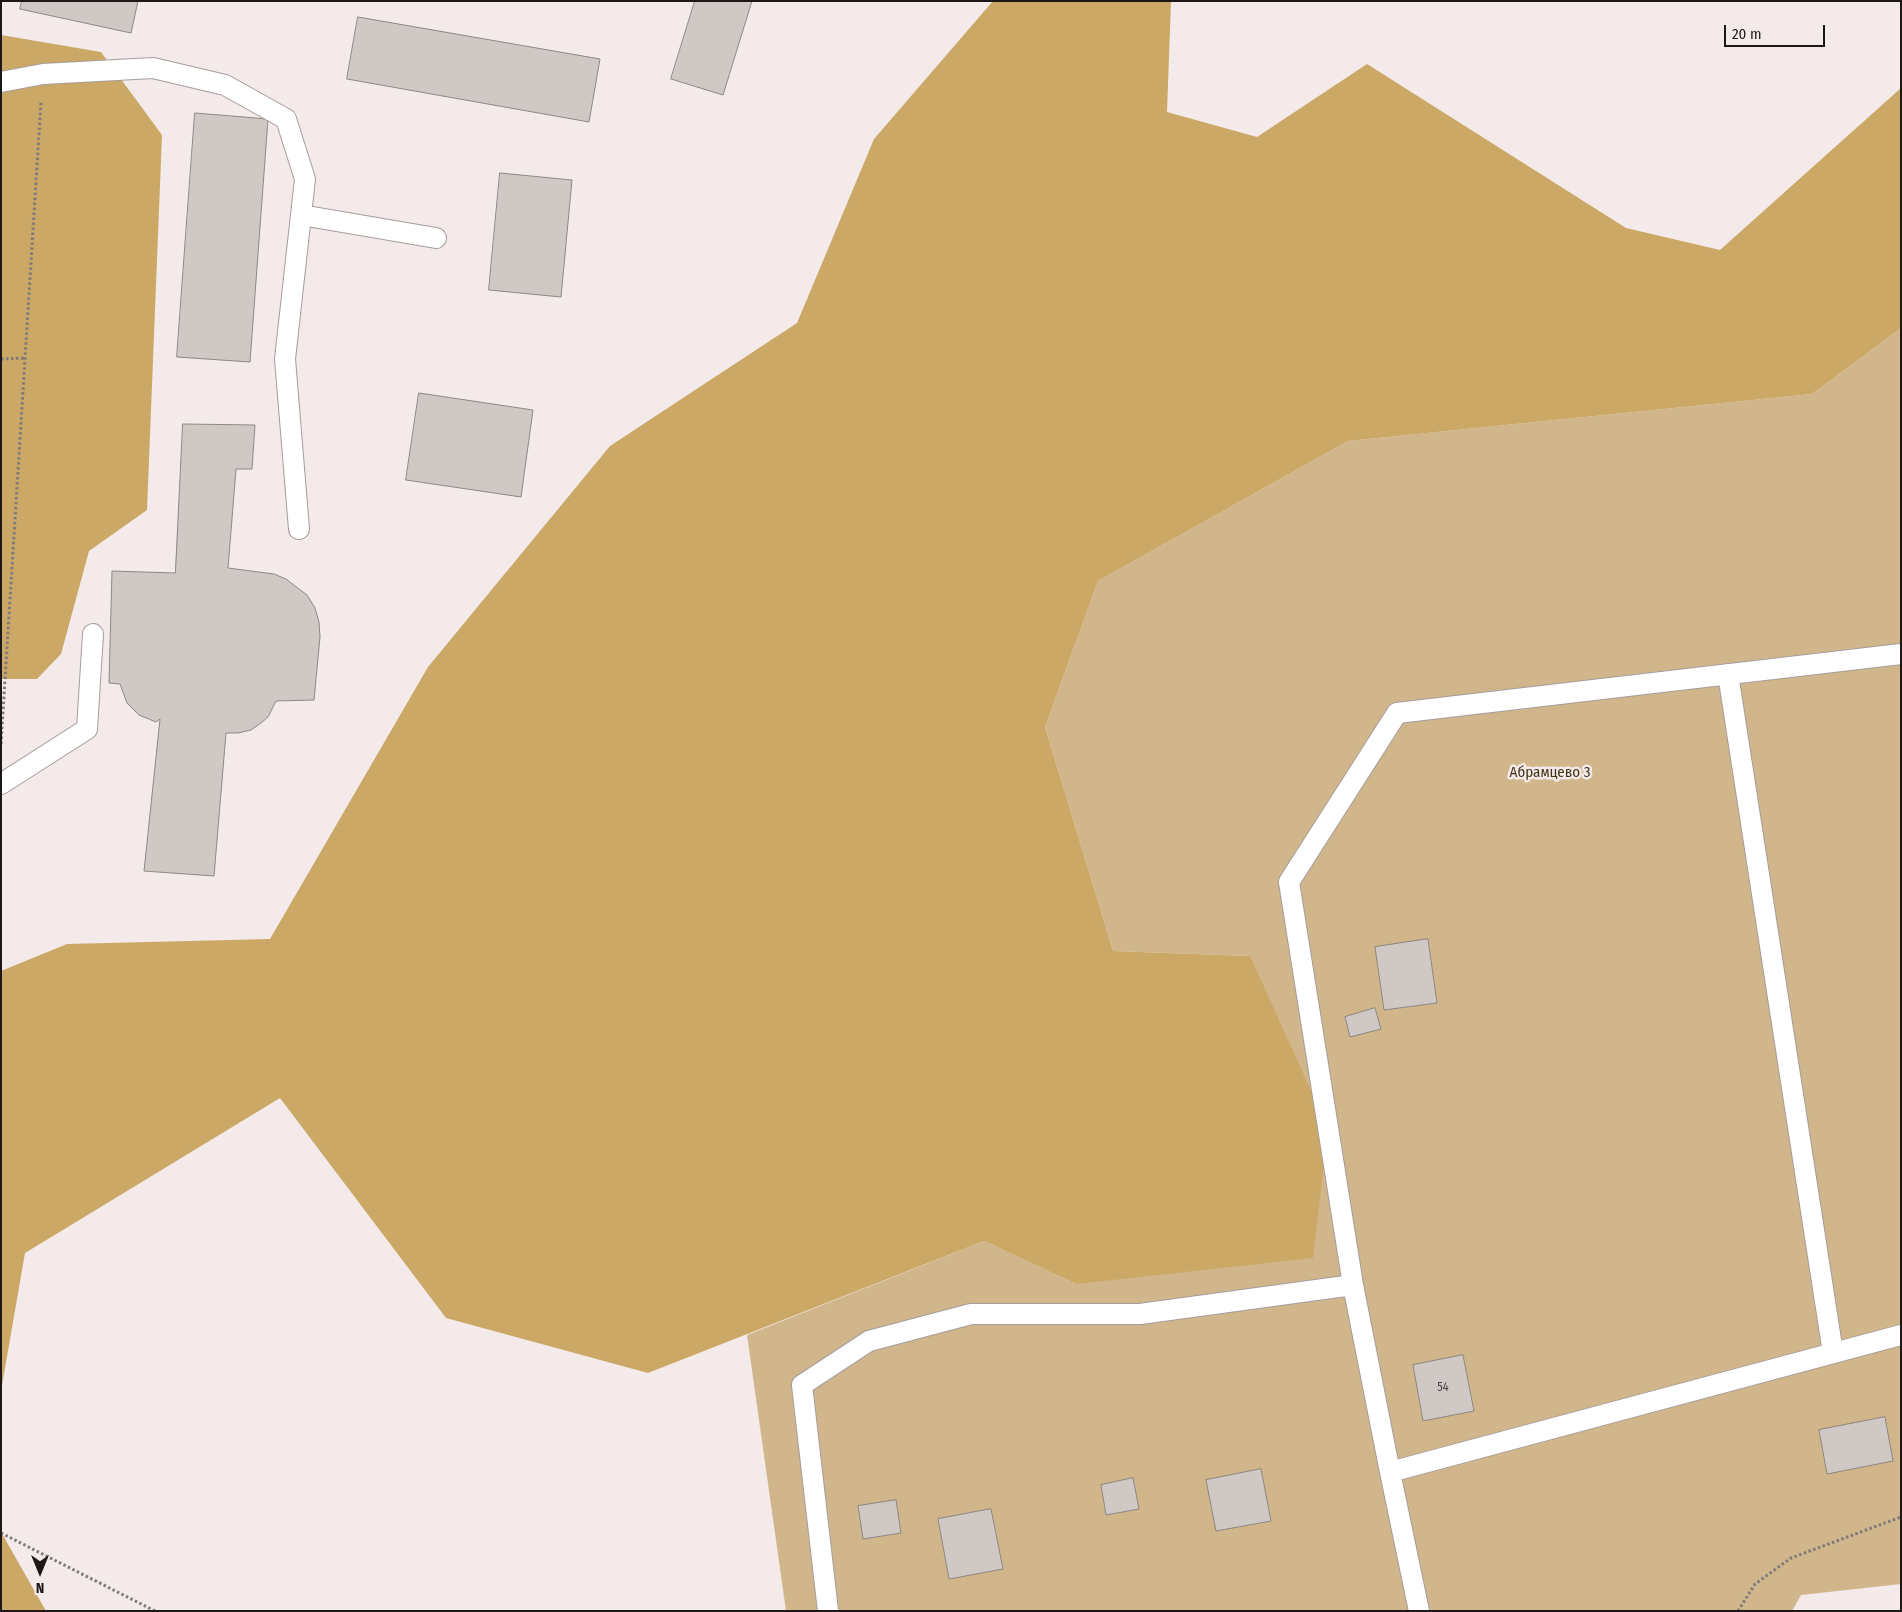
<!DOCTYPE html>
<html>
<head>
<meta charset="utf-8">
<style>
	body { margin:0 }
	#map { position:relative; width:1902px; height:1612px; overflow:hidden; background:#f3eae9; font-family:"Fira Sans Condensed",sans-serif }
	canvas { display:block }
	.frame { position:absolute; inset:0; border:2px solid #1c1818; pointer-events:none }
	.north { position:absolute; left:15px; top:1547px; width:50px; height:50px; -webkit-text-stroke:4px #f3eae9; paint-order:stroke; rotate:180deg; font-size:14px; font-weight:700; line-height:20px; text-align:center; color:#1c1818 }
	.north::after { content:''; display:block; margin:auto; width:18px; height:22px; background:#1c1818; clip-path:polygon(50% 0,100% 100%,50% 72%,0 100%) }
	.scale { position:absolute; left:1724px; top:25px; width:101px; height:22px; box-sizing:border-box; border:2px solid #1c1818; border-top:0; padding-left:6px; font-size:15px; line-height:18px; white-space:nowrap; color:#1c1818; -webkit-text-stroke:4px #f3eae9; paint-order:stroke }
</style>
</head>
<body>
<div id="map">
<canvas width="1902" height="1612"></canvas>
<div class="frame"></div>
<div class="north">N</div>
<div class="scale">20 m</div>
</div>
<script>
const ctx = document.querySelector('canvas').getContext('2d');
ctx.lineJoin = 'round';
function paint(path, color) { ctx.fillStyle = color; ctx.fill(path, 'evenodd'); }
function strokePath(path, color, width, dash) { ctx.strokeStyle = color; ctx.lineWidth = width; ctx.lineCap = dash ? 'butt' : 'round'; ctx.setLineDash(dash || []); ctx.stroke(path); }
function write(font, color, halo, rows, align = 'center') {
  ctx.font = font + ' "Fira Sans Condensed",sans-serif'; ctx.lineWidth = 5; ctx.setLineDash([]); ctx.textBaseline = 'middle'; ctx.strokeStyle = halo; ctx.fillStyle = color; for (const [text, x, y, turn = 0] of rows) {
    ctx.save(); ctx.translate(x, y); ctx.rotate((+turn || 0) * Math.PI / 180); ctx.textAlign = isNaN(turn) ? turn : align; if (halo) ctx.strokeText(text, 0, 0); ctx.fillText(text, 0, 0); ctx.restore();
  }
}
const green = new Path2D(`
	M1901 328V1584L1801 1595 1792 1611H786L747 1335 984 1241 1076 1284 1250 956 1113 951 1045 727 1098 581 1348 441 1812 394Z`);
const forest = new Path2D(`
	M993 1H1171L1167 112 1257 137 1367 64 1626 228 1720 250 1901 88V328L1812 394 1348 441 1098 581 1045 727 1113 951 1250 956 1328 1128 1313 1258 1076 1284 984 1241 648 1373 446 1318 280 1098 25 1253 1 1391V971L67 944 270 939 428 667 610 446 797 323 874 139Z
	M1 35 101 52 162 135 147 510 89 551 61 654 37 679H1Z
	M1 1532 46 1611H1Z`);
const building = new Path2D(`
	M22 1H138L131 33 20 9Z
	M695 1H752L723 95 671 79Z
	M358 17 600 59 589 122 347 79Z
	M195 113 268 119 250 362 177 357Z
	M500 173 572 180 561 297 489 290Z
	M419 393 533 410 521 497 406 480Z
	M183 424 255 425 252 469H236L228 568 274 574 286 579 307 595 315 608 319 622 320 637 314 700 276 701 268 717 261 723 251 730 238 733H226L214 876 144 871 160 719 156 722 139 715 127 703 120 684 109 683 112 571 175 573Z
	M1428 939 1437 1003 1384 1010 1375 947Z
	M1375 1008 1381 1029 1350 1037 1345 1017Z
	M1463 1355 1474 1411 1423 1421 1413 1365Z
	M1885 1417 1893 1461 1827 1474 1819 1430Z
	M1261 1469 1271 1521 1216 1531 1206 1480Z
	M1133 1478 1139 1509 1106 1515 1101 1485Z
	M896 1500 901 1533 863 1539 858 1506Z
	M991 1509 1003 1569 949 1579 938 1519Z`);
const path = new Path2D(`
	M1 359 25 358
	M1 744 41 102
	M1 1533 155 1611
	M1738 1611 1755 1584 1791 1558 1901 1517`);
const lane = new Path2D(`
	M1 82 43 74 153 68 225 85 286 119 305 179 285 359 299 529
	M301 215 436 238
	M1728 674 1833 1353
	M1 784 87 729 93 634
	M1353 1285 1390 1472
	M828 1611 802 1385 869 1341 971 1314H1140L1353 1285 1289 882 1397 713 1901 654
	M1419 1611 1390 1472 1901 1335`);
const numberNames = [
	["54",1443,1388]
];
const parkNames = [
	["Абрамцево 3",1550,773]
];
paint(green, '#d0b68a');
paint(forest, '#cca867');
paint(building, '#d0c8c4');
strokePath(building, '#8e8783', 1);
strokePath(lane, '#a69d9c', 22);
strokePath(path, '#807a7a', 3, [2.5, 2.5]);
strokePath(lane, '#fff', 20);
write('12px', '#494443', null, numberNames);
write('15px', '#443417', '#f3eae9', parkNames);
</script>
</body>
</html>
